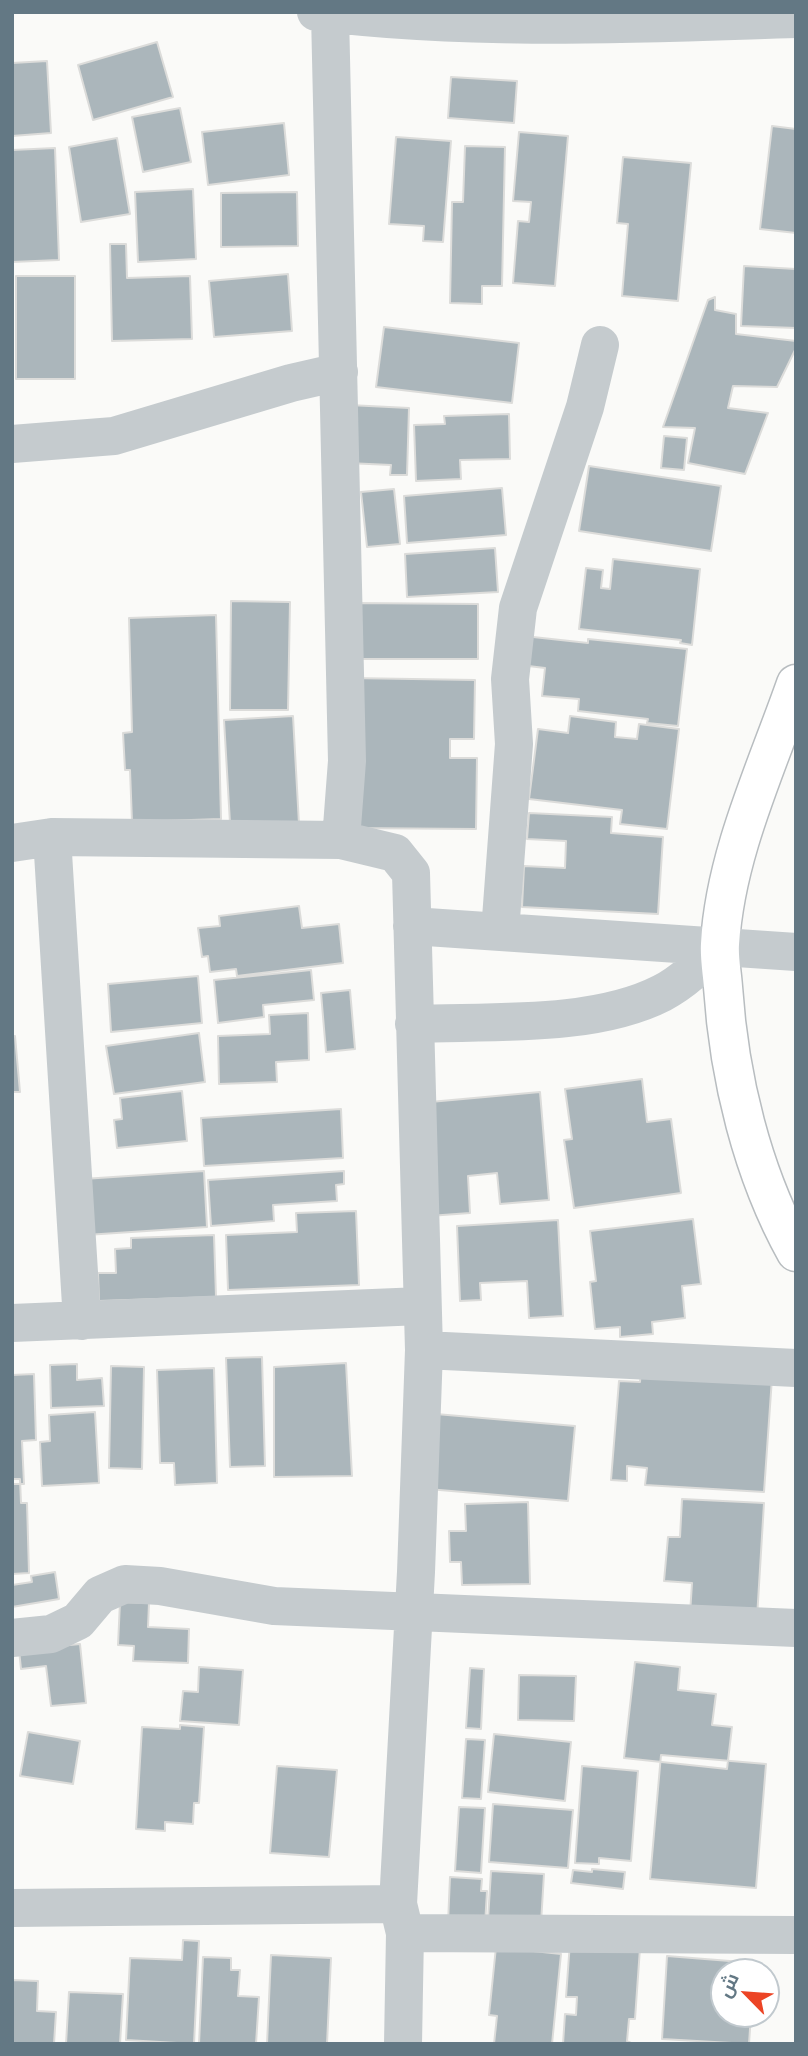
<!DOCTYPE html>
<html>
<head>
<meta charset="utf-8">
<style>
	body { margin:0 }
	#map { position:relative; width:808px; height:2056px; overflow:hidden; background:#fafaf8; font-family:"Titillium Web",Cairo,sans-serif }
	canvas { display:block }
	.frame { position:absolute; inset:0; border:14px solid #637884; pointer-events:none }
	.north { position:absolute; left:710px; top:1958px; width:70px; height:70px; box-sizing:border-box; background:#fff; border:2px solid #c1c9ce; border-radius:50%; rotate:295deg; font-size:19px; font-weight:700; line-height:28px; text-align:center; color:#637884 }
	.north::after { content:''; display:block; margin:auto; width:24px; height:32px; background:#ec4425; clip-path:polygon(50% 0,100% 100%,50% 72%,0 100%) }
</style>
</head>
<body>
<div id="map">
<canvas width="808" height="2056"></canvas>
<div class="frame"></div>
<div class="north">ش</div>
</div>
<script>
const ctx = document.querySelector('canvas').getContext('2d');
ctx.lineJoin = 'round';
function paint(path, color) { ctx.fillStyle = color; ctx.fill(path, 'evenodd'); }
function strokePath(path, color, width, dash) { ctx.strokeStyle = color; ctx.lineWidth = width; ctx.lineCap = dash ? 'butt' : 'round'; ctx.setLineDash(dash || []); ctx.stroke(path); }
const building = new Path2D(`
	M157 42 173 97 93 120 78 65Z
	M47 61 51 133 12 136V63Z
	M451 77 517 81 514 123 448 118Z
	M180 108 191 162 143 172 132 117Z
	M284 123 289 175 208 185 202 132Z
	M772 126 796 129V233L760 229Z
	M519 132 568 136 555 286 513 283 518 221 529 222 531 202 513 201Z
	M396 137 451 141 443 242 423 241 424 226 389 224Z
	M117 138 130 214 81 222 69 147Z
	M465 146 505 147 502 286H482V304L450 303 452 202H463Z
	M55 148 59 260 12 262V150Z
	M623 157 691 163 678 301 622 296 628 224 617 223Z
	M193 189 196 259 138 262 135 192Z
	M297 192 298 246 221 247V193Z
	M110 244H126L127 278 190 276 192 339 112 341Z
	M744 266 796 269V328L741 326Z
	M288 274 292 331 214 337 209 281Z
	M16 276H75V379H16Z
	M715 297V310L736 314V334L796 341V348L777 387 733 386 728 408 768 413 745 474 688 463 695 428 663 427 708 300Z
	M384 327 519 343 512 403 376 387Z
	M349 405 409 408 407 475H390L391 465 347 463Z
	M509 414 510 459 460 460 461 479 416 481 414 425 445 424 444 416Z
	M664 436 687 438 684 470 661 468Z
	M589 466 721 486 711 551 579 531Z
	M502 488 506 535 407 543 404 496Z
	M394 489 400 544 367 547 361 492Z
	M495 548 498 592 407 597 405 554Z
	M613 559 700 569 692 645 680 643 681 640 579 629 586 568 603 570 601 588 610 589Z
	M231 601 290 602 288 710H230Z
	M353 603 478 604V659H352Z
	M216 615 221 819 132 822 130 770H125L123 733 132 732 129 618Z
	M524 636 588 643V639L687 649 678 726 647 723 648 719 578 711 579 699 542 696 545 668 520 665Z
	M350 678 475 680 474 739H450V758H477L476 829 348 828Z
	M293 716 299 824 230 823 224 720Z
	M570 716 616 722 615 737 637 739 639 724 679 729 667 829 620 824 622 810 529 799 538 729 568 733Z
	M529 813 612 817 611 833 663 837 658 914 522 907 524 866 565 868 566 841 527 839Z
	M299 906 302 928 339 924 343 963 237 976 236 969 210 972 208 956 202 957 198 928 220 926 219 916Z
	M311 970 314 1000 263 1005 264 1017 218 1023 214 980Z
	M198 976 202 1023 111 1032 108 984Z
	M350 990 355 1049 326 1052 321 993Z
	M308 1013 309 1060 276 1062 277 1082 219 1084 218 1036 270 1034 269 1015Z
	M199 1033 205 1082 114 1094 106 1046Z
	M15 1036 20 1092H12V1037Z
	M642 1079 647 1122 671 1119 681 1193 574 1208 564 1140 572 1139 565 1089Z
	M182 1091 187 1141 117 1148 114 1120 122 1119 120 1098Z
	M540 1092 549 1200 500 1204 497 1173 468 1176 470 1213 429 1216 419 1103Z
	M341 1109 343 1158 204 1166 201 1118Z
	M204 1171 207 1227 86 1235 83 1179Z
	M344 1171V1184L336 1185 337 1201 273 1205 274 1221 211 1226 208 1180Z
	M356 1211 359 1285 228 1290 226 1235 297 1232 296 1213Z
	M693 1219 701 1284 682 1286 685 1318 652 1322 653 1334 620 1337V1327L595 1329 590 1282 596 1281 590 1231Z
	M558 1220 563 1316 529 1318 527 1281 480 1283 481 1300 460 1301 457 1226Z
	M214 1235 216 1297 99 1301 98 1273H116L115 1249 131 1248V1238Z
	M262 1357 265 1466 230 1467 226 1358Z
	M346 1363 352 1476 274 1477V1367Z
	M77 1364V1380L102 1378 104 1406 51 1408 50 1365Z
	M111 1366 144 1367 142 1469 109 1468Z
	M214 1368 217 1483 175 1485 174 1463H160L157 1370Z
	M641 1369 772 1378 764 1492 645 1485 647 1468 627 1466V1481L611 1480 619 1381 640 1382Z
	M34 1374 36 1440 22 1441 24 1484H12V1375Z
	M95 1412 99 1483 42 1486 40 1442 50 1441 49 1415Z
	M436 1414 575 1426 568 1501 428 1489Z
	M12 1479H20L21 1503H27L29 1573 12 1574Z
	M682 1499 764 1503 757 1618 690 1614 692 1583 664 1581 668 1537H680Z
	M528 1502 530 1584 462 1585 461 1562H450L449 1531H466L465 1504Z
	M55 1572 59 1599 12 1607V1585L32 1582 31 1576Z
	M120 1602 149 1603 148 1627 189 1629 188 1663 133 1661 134 1646 118 1645Z
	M80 1644 86 1703 51 1706 46 1666 21 1669 19 1650Z
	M635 1662 680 1667 678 1690 716 1694 712 1725 732 1727 727 1769 624 1758Z
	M199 1667 243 1670 239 1725 180 1721 183 1691 198 1692Z
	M470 1668 484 1669 481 1729 466 1728Z
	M519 1675 576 1676 574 1721 518 1720Z
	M180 1725 204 1727 199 1803H194L193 1824 165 1822V1831L136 1829 142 1727 180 1729Z
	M28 1732 80 1741 73 1784 20 1776Z
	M494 1734 571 1742 565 1801 488 1792Z
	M466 1739 485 1740 481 1799 462 1798Z
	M661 1755 766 1764 756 1888 650 1879Z
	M277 1766 337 1770 329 1857 270 1853Z
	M582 1766 638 1771 631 1861 599 1858V1864L575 1863Z
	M493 1804 573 1810 568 1868 489 1862Z
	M459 1807 485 1808 481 1873 455 1871Z
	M592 1869 625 1872 623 1889 571 1883 573 1870 592 1872Z
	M491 1871 544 1874 541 1923 488 1920Z
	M450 1877 482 1879 481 1891H487L485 1925 448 1923Z
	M183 1940 199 1941 194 2044 126 2040 130 1958 182 1960Z
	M570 1942 640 1948 635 2019H629L627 2041 633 2044H563L565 2014 576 2015 577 1997H566Z
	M496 1947 561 1954 552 2044H494L497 2016 489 2015Z
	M271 1955 331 1958 327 2044H267Z
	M667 1956 755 1963 754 1972H724V2014H751L749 2044 662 2039Z
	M203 1957 231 1958V1970H240L238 1996 259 1997 256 2044H199Z
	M12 1980 38 1981 37 2011 56 2012 54 2044H12Z
	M69 1992 123 1994 120 2044H66Z`);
const minor = new Path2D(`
	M316 12C475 32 636 24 796 19
	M330 14 347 761 341 840 395 853 411 873 424 1350 416 1572 398 1904 405 1933 403 2044
	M12 444 114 436 291 383 339 372
	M52 837 82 1321
	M12 843 52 837 341 840
	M412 926 796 952
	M500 932 514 744 510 679 518 608 585 407 600 345
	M414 1024C490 1021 594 1028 662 993 685 981 702 963 720 945
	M12 1323 421 1306
	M424 1350 796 1368
	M12 1638 51 1634 78 1621 100 1595 125 1584 160 1586 274 1606 796 1628
	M12 1908 398 1904
	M405 1933 796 1935`);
const highway = new Path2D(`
	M796 684C767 767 725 855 720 944 719 958 722 973 723 987 729 1077 752 1173 796 1252`);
paint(building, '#abb6bb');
strokePath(building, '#dcdcda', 2);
strokePath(highway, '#b8bdc0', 41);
strokePath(minor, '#c5cbce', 38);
strokePath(highway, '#fff', 38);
</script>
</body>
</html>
